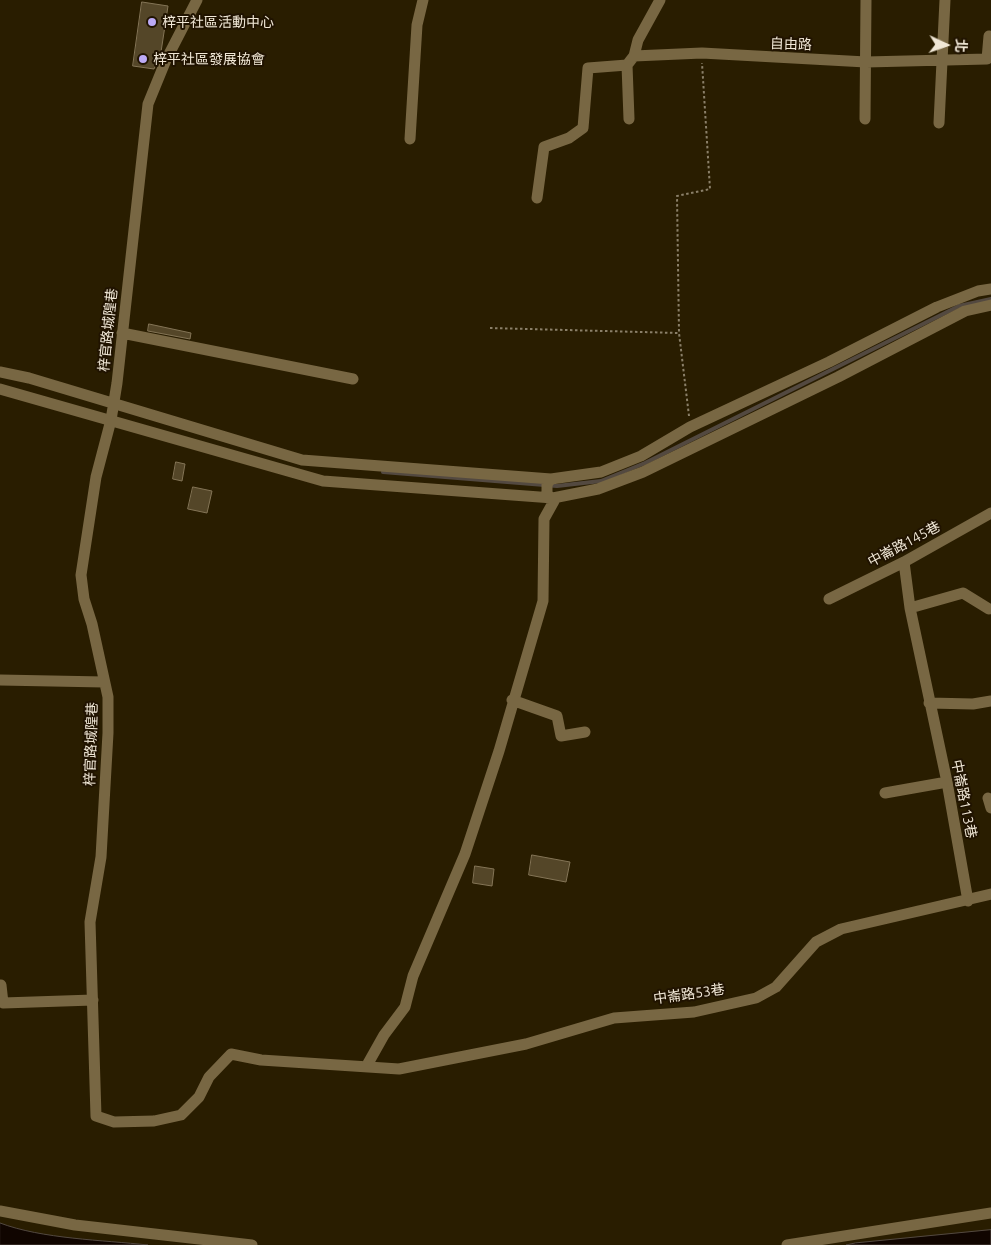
<!DOCTYPE html>
<html>
<head>
<meta charset="utf-8">
<style>
	body { margin:0 }
	#map { position:relative; width:991px; height:1245px; overflow:hidden; background:#291d00; font-family:Ubuntu,"Noto Sans TC",sans-serif }
	canvas { display:block }
	.north { position:absolute; left:921px; top:20px; width:50px; height:50px; -webkit-text-stroke:4px #201300; paint-order:stroke; rotate:93deg; font-size:14px; font-weight:700; line-height:20px; text-align:center; color:#f0e7d6 }
	.north::after { content:''; display:block; margin:auto; width:18px; height:22px; background:#f0e7d6; clip-path:polygon(50% 0,100% 100%,50% 72%,0 100%) }
</style>
</head>
<body>
<div id="map">
<canvas width="991" height="1245"></canvas>
<div class="north">北</div>
</div>
<script>
const ctx = document.querySelector('canvas').getContext('2d');
ctx.lineJoin = 'round';
function paint(path, color) { ctx.fillStyle = color; ctx.fill(path, 'evenodd'); }
function strokePath(path, color, width, dash) { ctx.strokeStyle = color; ctx.lineWidth = width; ctx.lineCap = dash ? 'butt' : 'round'; ctx.setLineDash(dash || []); ctx.stroke(path); }
function write(font, color, halo, rows, align = 'center') {
  ctx.font = font + ' Ubuntu,"Noto Sans TC",sans-serif'; ctx.lineWidth = 4; ctx.setLineDash([]); ctx.textBaseline = 'middle'; ctx.strokeStyle = halo; ctx.fillStyle = color; for (const [text, x, y, turn = 0] of rows) {
    ctx.save(); ctx.translate(x, y); ctx.rotate((+turn || 0) * Math.PI / 180); ctx.textAlign = isNaN(turn) ? turn : align; if (halo) ctx.strokeText(text, 0, 0); ctx.fillText(text, 0, 0); ctx.restore();
  }
}
const water = new Path2D(`
	M0 1223C42 1239 103 1240 148 1245H0Z
	M991 1230V1245H846L855 1243Z`);
const stream = new Path2D(`
	M383 472 557 486 601 481 645 463 959 306 991 299`);
const building = new Path2D(`
	M142 2 168 6 161 52 154 69 133 66Z
	M149 324 191 333 190 339 148 331Z
	M176 462 185 464 182 481 173 479Z
	M193 487 212 491 207 513 188 509Z
	M532 855 570 862 566 882 529 875Z
	M475 866 494 869 492 886 473 883Z`);
const path = new Path2D(`
	M490 328 679 333
	M689 416 679 333 677 196 710 189 702 63`);
const minor = new Path2D(`
	M197 0 166 60 148 104 117 383 111 420 96 477 81 575 84 599 92 624 108 697V733L101 857 90 922 96 1116 114 1122 154 1121 181 1115 199 1097 209 1077 231 1054 261 1060 399 1069 526 1044 614 1018 694 1012 756 998 776 987 816 942 841 929 991 894
	M660 0 638 40 634 56 702 53 866 62 987 59 989 36
	M627 65 629 119
	M865 119 866 0
	M939 123 945 0
	M410 139 417 25 423 0
	M537 198 544 147 569 138 583 128 588 68 627 65 634 56
	M122 333 353 379
	M0 372 29 378 302 460 551 479 601 472 641 456 690 427 829 362 937 307 978 291 991 289
	M0 389 323 481 553 498 598 489 643 472 838 377 965 311 991 305
	M904 562 910 608 947 782 968 901
	M829 599 904 562 991 513
	M910 608 963 593 989 609
	M0 680 104 682
	M512 700 557 716 561 736 585 732
	M929 703 973 704 991 701
	M885 793 947 782
	M988 798 991 808
	M1 985 3 1003 93 1000
	M366 1067 384 1035 405 1007 413 976 465 854 499 751 543 601 544 519 554 501 547 494V484L551 479
	M0 1211 75 1225 252 1245
	M787 1245 991 1213`);
const markers = [
	[152,22,5,"#bcaaf5"],
	[143,59,5,"#bcaaf5"]
];
const poiNames = [
	["梓平社區活動中心",162,22],
	["梓平社區發展協會",153,59]
];
const streetNames = [
	["自由路",791,44,2],
	["梓官路城隍巷",108,330,-84],
	["中崙路145巷",904,544,-28],
	["梓官路城隍巷",91,744,-88],
	["中崙路113巷",964,799,79],
	["中崙路53巷",689,994,-8]
];
paint(water, '#100500');
strokePath(water, '#534940', 1);
strokePath(stream, '#534940', 4);
paint(building, '#544628');
strokePath(building, '#847556', 1);
strokePath(path, '#8b8069', 2, [2.5, 2.5]);
strokePath(minor, '#786743', 11);
for (const [x, y, r, color] of markers) { const dot = new Path2D(); dot.arc(x, y, r, 0, 2 * Math.PI); ctx.fillStyle = color; ctx.fill(dot); strokePath(dot, '#201300', 2); }
write('14px', '#f0e7d6', '#201300', poiNames, 'left');
write('14px', '#f0e7d6', '#201300', streetNames);
</script>
</body>
</html>
